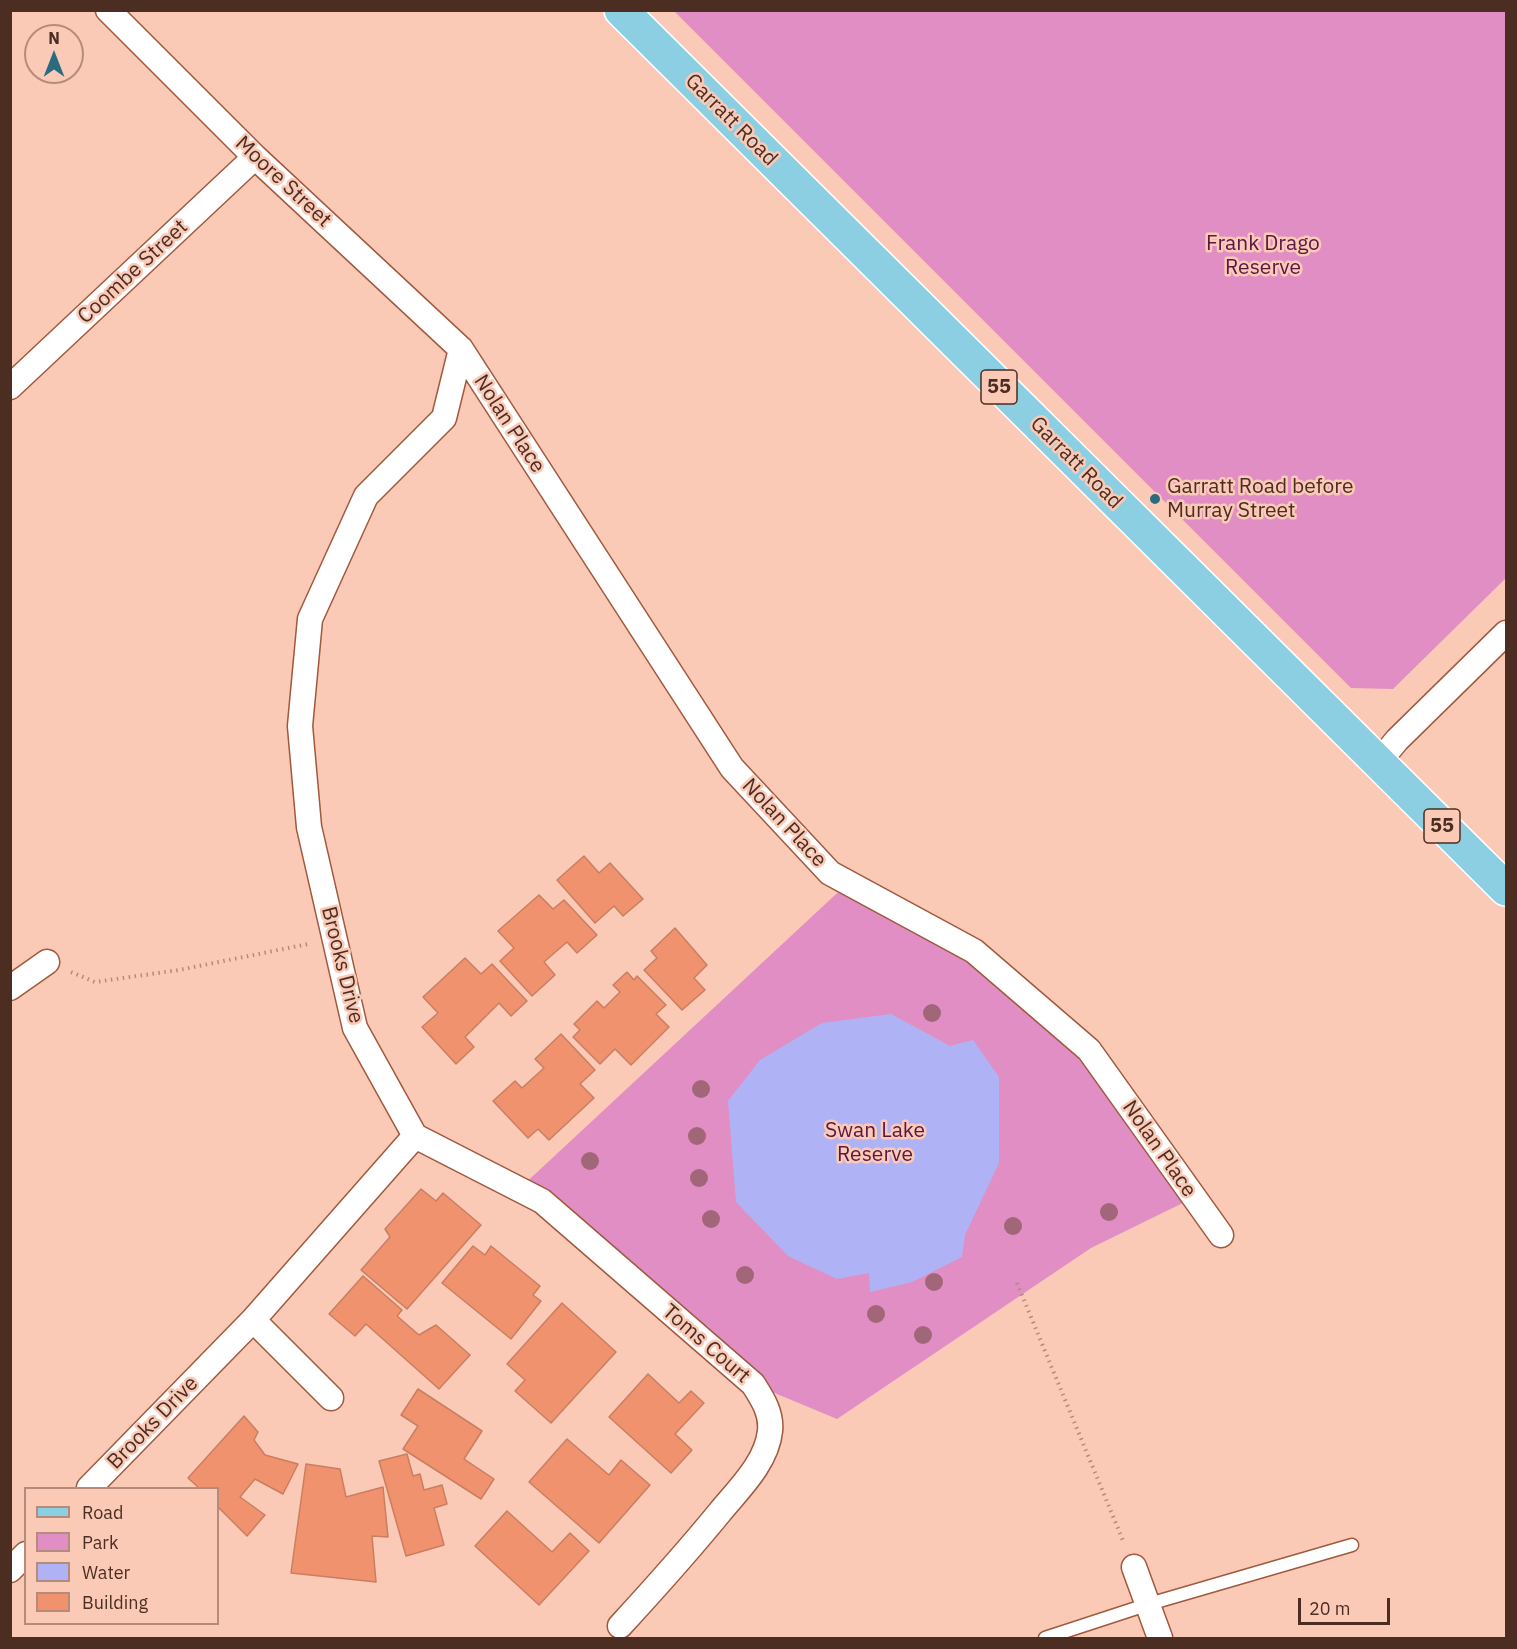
<!DOCTYPE html>
<html>
<head>
<meta charset="utf-8">
<style>
	body { margin:0 }
	#map { position:relative; width:1517px; height:1649px; overflow:hidden; background:#fbcab7; font-family:"IBM Plex Sans",sans-serif }
	canvas { display:block }
	.frame { position:absolute; inset:0; border:12px solid #4c2d21; pointer-events:none }
	.legend { position:absolute; left:24px; top:1487px; width:195px; height:138px; box-sizing:border-box; background:#fbcab7; border:2px solid #b58b7b; margin:0; padding:8px 10px; list-style:none; font-size:18px; color:#4c2d21 }
	.legend li { display:flex; align-items:center; gap:12px; height:30px }
	.legend b { width:30px; border:2px solid #b58b7b }
	.north { position:absolute; left:24px; top:24px; width:60px; height:60px; box-sizing:border-box; background:#fbcab7; border:2px solid #b58b7b; border-radius:50%; rotate:0deg; font-size:16px; font-weight:700; line-height:24px; text-align:center; color:#4c2d21 }
	.north::after { content:''; display:block; margin:auto; width:21px; height:27px; background:#2b6b7f; clip-path:polygon(50% 0,100% 100%,50% 72%,0 100%) }
	.scale { position:absolute; left:1298px; top:1598px; width:92px; height:27px; box-sizing:border-box; border:3px solid #4c2d21; border-top:0; padding-left:8px; font-size:18px; line-height:21px; white-space:nowrap; color:#4c2d21; -webkit-text-stroke:4px #fbcab7; paint-order:stroke }
</style>
</head>
<body>
<div id="map">
<canvas width="1517" height="1649"></canvas>
<div class="frame"></div>
<ul class="legend">
<li><b style="height:8px;background:#8ccfe3"></b>Road</li>
<li><b style="height:16px;background:#e18ec4"></b>Park</li>
<li><b style="height:16px;background:#afb3f5"></b>Water</li>
<li><b style="height:16px;background:#f1926f"></b>Building</li>
</ul>
<div class="north">N</div>
<div class="scale">20 m</div>
</div>
<script>
const ctx = document.querySelector('canvas').getContext('2d');
ctx.lineJoin = 'round';
function paint(path, color) { ctx.fillStyle = color; ctx.fill(path, 'evenodd'); }
function strokePath(path, color, width, dash) { ctx.strokeStyle = color; ctx.lineWidth = width; ctx.lineCap = dash ? 'butt' : 'round'; ctx.setLineDash(dash || []); ctx.stroke(path); }
function write(font, color, halo, rows, align = 'center') {
  ctx.font = font + ' "IBM Plex Sans",sans-serif'; ctx.lineWidth = 5; ctx.setLineDash([]); ctx.textBaseline = 'middle'; ctx.strokeStyle = halo; ctx.fillStyle = color; for (const [text, x, y, turn = 0] of rows) {
    ctx.save(); ctx.translate(x, y); ctx.rotate((+turn || 0) * Math.PI / 180); ctx.textAlign = isNaN(turn) ? turn : align; if (halo) ctx.strokeText(text, 0, 0); ctx.fillText(text, 0, 0); ctx.restore();
  }
}
const green = new Path2D(`
	M674 11H1506V578L1393 689 1351 688Z
	M849 882 974 951 1089 1050 1193 1198 1091 1248 837 1419 753 1384 519 1189Z`);
const water = new Path2D(`
	M891 1014 950 1046 973 1040 999 1077V1163L965 1235 962 1257 912 1282 870 1292 869 1273 837 1279 788 1256 736 1202 728 1101 760 1060 822 1023Z`);
const building = new Path2D(`
	M584 856 599 873 610 863 643 899 623 916 614 906 595 923 557 880Z
	M539 895 553 909 564 900 597 935 577 953 567 942 544 962 555 975 532 996 500 961 514 948 498 931Z
	M675 928 707 965 694 978 705 990 682 1010 644 970 657 958 651 951Z
	M465 958 481 974 492 964 527 1001 511 1016 499 1003 465 1037 474 1047 456 1064 422 1027 438 1013 423 997Z
	M627 972 634 980 637 976 666 1005 656 1014 669 1027 631 1065 615 1049 600 1064 573 1037 580 1030 574 1024 597 1001 604 1008 620 992 613 985Z
	M561 1034 595 1070 580 1084 594 1098 549 1140 538 1129 528 1138 493 1101 515 1081 522 1088 544 1068 535 1059Z
	M421 1189 436 1201 443 1193 481 1225 407 1309 361 1270 390 1237 385 1229Z
	M473 1246 485 1255 491 1246 540 1286 533 1295 541 1301 511 1339 442 1283Z
	M363 1276 402 1310 397 1316 419 1335 436 1325 470 1355 439 1389 366 1324 355 1336 329 1314Z
	M562 1303 616 1352 551 1423 515 1391 525 1380 507 1364Z
	M648 1374 679 1403 691 1391 704 1403 675 1434 692 1450 671 1473 609 1417Z
	M418 1389 482 1431 464 1459 494 1479 481 1499 403 1449 418 1426 401 1415Z
	M244 1416 258 1432 254 1440 265 1455 298 1464 283 1494 255 1479 240 1497 265 1515 247 1536 218 1507V1488H199L188 1478Z
	M567 1439 609 1475 621 1460 650 1485 599 1543 529 1482Z
	M407 1454 413 1476 420 1474 424 1490 442 1485 447 1504 434 1508 444 1545 406 1556 379 1461Z
	M306 1464 340 1469 346 1497 383 1487 388 1537 372 1536 376 1582 291 1573Z
	M507 1511 552 1552 570 1533 589 1551 539 1605 475 1546Z`);
const path = new Path2D(`
	M71 972 95 982 179 970 308 944
	M1017 1283 1124 1543`);
const lane = new Path2D(`
	M1045 1638 1149 1604 1352 1545`);
const street = new Path2D(`
	M108 10 255 157 461 349 732 768 830 873 974 951 1089 1050 1221 1235
	M10 387 255 157
	M1378 763 1397 740 1506 633
	M10 988 47 962
	M415 1136 355 1028 309 827 300 726 310 619 366 496 444 418 461 349
	M415 1136 542 1201 753 1384C762 1398 772 1413 770 1431 767 1462 739 1489 720 1512 688 1551 654 1589 620 1626
	M253 1320 331 1398
	M89 1488 253 1320 415 1136
	M1134 1567 1160 1638
	M10 1570 26 1554`);
const primary = new Path2D(`
	M621 10 1506 889`);
const trees = [
	[932,1013],
	[701,1089],
	[697,1136],
	[590,1161],
	[699,1178],
	[1109,1212],
	[711,1219],
	[1013,1226],
	[745,1275],
	[934,1282],
	[876,1314],
	[923,1335]
];
const markers = [
	[1155,499,6,"#2b6b7f"]
];
const shields = [
	[999,387,36],
	[1442,826,36]
];
const shieldNames = [
	["55",999,387],
	["55",1442,826]
];
const streetNames = [
	["Garratt Road",731,120,45],
	["Moore Street",283,182,43],
	["Coombe Street",133,272,-43],
	["Nolan Place",509,424,57],
	["Garratt Road",1076,463,45],
	["Nolan Place",784,823,47],
	["Brooks Drive",342,965,76],
	["Nolan Place",1159,1149,55],
	["Toms Court",706,1344,41],
	["Brooks Drive",153,1423,-46]
];
const parkNames = [
	["Frank Drago",1263,244],
	["Reserve",1263,268],
	["Swan Lake",875,1131],
	["Reserve",875,1155]
];
const poiNames = [
	["Garratt Road before",1167,487],
	["Murray Street",1167,511]
];
paint(green, '#e18ec4');
paint(water, '#afb3f5');
paint(building, '#f1926f');
strokePath(building, '#ca7e61', 1.5);
strokePath(lane, '#a0593d', 15);
strokePath(street, '#a0593d', 27);
strokePath(primary, '#fff', 36);
strokePath(path, '#b48b7a', 4, [1.5, 4.5]);
strokePath(lane, '#fff', 12);
strokePath(street, '#fff', 24);
strokePath(primary, '#8ccfe3', 33);
ctx.fillStyle = '#a16778';
for (const [x, y] of trees) { ctx.beginPath(); ctx.arc(x, y, 9, 0, 2 * Math.PI); ctx.fill(); }
for (const [x, y, r, color] of markers) { const dot = new Path2D(); dot.arc(x, y, r, 0, 2 * Math.PI); ctx.fillStyle = color; ctx.fill(dot); strokePath(dot, '#fbcab7', 2); }
for (const [x, y, w] of shields) { const box = new Path2D(); box.roundRect(x - w / 2, y - 17, w, 34, 4.5); ctx.fillStyle = '#fbcab7'; ctx.fill(box); strokePath(box, '#4c2d21', 1.5); }
write('bold 20px', '#4c2d21', null, shieldNames);
write('21px', '#4c2d21', '#fbcab7', streetNames);
write('21px', '#581645', '#fbcab7', parkNames);
write('21px', '#4c2d21', '#fbcab7', poiNames, 'left');
</script>
</body>
</html>
